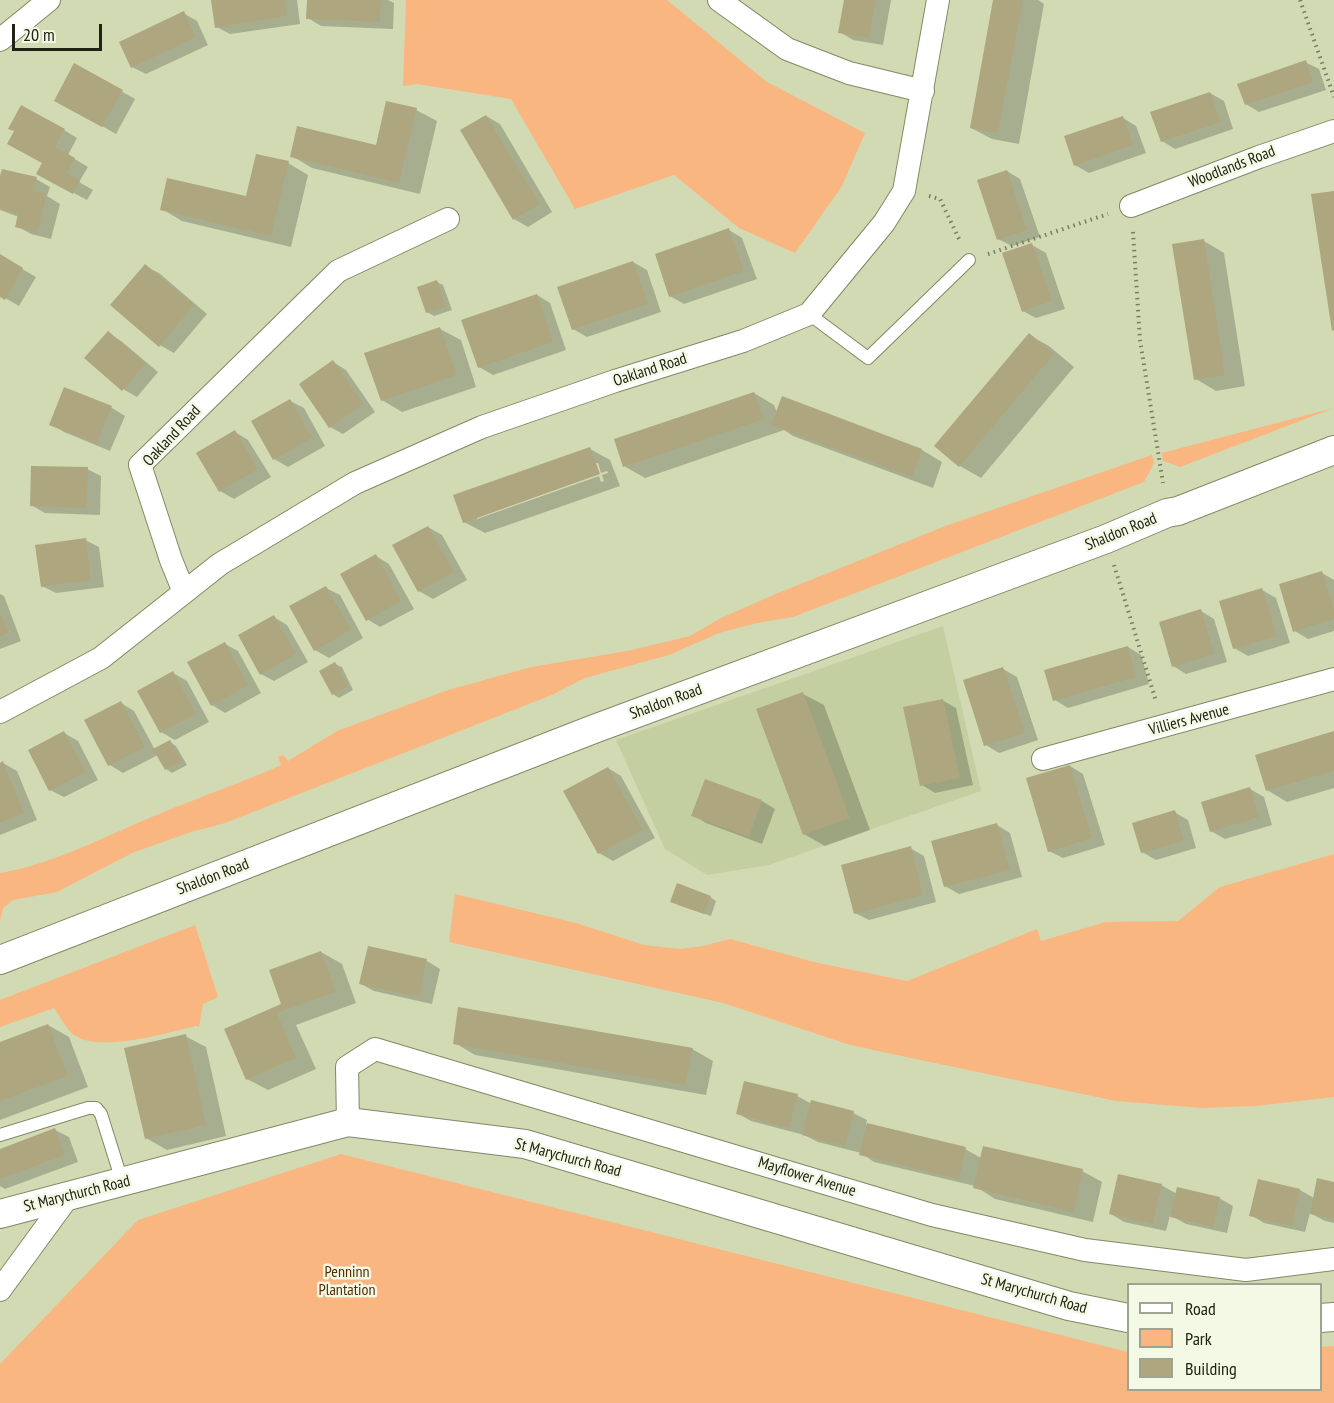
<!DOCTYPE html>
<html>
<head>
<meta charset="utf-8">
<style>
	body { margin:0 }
	#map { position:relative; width:1334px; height:1403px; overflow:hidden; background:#d1dab3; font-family:"PT Sans Narrow",sans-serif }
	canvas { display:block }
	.legend { position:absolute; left:1127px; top:1283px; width:195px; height:108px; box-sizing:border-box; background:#f3f9e5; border:2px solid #9fa391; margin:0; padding:8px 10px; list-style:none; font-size:18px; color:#202314 }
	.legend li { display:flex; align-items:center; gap:12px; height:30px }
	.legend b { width:30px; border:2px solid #9fa391 }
	.scale { position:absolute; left:12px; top:24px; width:90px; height:27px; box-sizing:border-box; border:3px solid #202314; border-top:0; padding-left:8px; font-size:18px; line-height:21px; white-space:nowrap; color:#202314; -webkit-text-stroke:4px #f3f9e5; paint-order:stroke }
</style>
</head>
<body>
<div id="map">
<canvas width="1334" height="1403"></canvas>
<ul class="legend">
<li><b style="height:8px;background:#fff"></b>Road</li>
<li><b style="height:16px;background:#fab680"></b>Park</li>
<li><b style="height:16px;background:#ada67f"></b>Building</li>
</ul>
<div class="scale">20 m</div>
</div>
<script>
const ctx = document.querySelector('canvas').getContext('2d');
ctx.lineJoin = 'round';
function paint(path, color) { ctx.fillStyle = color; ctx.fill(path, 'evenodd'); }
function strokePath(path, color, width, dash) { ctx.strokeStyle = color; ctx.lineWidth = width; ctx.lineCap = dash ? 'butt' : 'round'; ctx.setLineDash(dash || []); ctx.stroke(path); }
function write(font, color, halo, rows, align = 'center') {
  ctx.font = font + ' "PT Sans Narrow",sans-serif'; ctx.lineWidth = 5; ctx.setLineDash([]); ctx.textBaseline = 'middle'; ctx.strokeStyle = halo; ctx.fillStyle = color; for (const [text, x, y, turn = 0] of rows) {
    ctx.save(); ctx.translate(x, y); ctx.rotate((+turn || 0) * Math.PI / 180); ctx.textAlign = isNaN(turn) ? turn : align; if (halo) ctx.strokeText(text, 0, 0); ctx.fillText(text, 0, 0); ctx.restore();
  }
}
const built = new Path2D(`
	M943 626 981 791 769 865 707 875 665 849 616 740Z`);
const green = new Path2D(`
	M406 0H667L767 82 865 133 842 186 795 253 739 228 674 175 575 209 511 99 417 84 403 86Z
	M1334 408 1180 467 1163 461 1162 453Z
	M1152 455 1154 463 1144 482 793 617 757 623 719 633 669 655 585 678 552 695 225 823 188 833 132 853 57 892 13 900 3 908 0 922V873C49 865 96 841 142 821 184 803 227 788 270 770L281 765 278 757 283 755 288 761 337 731 445 691 531 667 627 651 690 636 721 618 778 593 948 525Z
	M1334 854V1097L1256 1106 1202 1108 1116 1101 873 1050 847 1044 723 1003 449 942 455 894 576 923 644 945 680 949 703 946 730 939 818 963 907 981 1037 929 1041 941 1106 922 1178 921 1220 887Z
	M195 925 218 997 203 1004 199 1027 196 1026C166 1033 101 1053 74 1035 66 1029 60 1016 54 1008L0 1027V1000Z
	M341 1154 1128 1352V1390H1320L1321 1347 1334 1346V1403H0V1364L138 1220Z`);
const shadow = new Path2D(`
	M222 0H297L300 24 230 34 217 27Z
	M309 0H388L394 3 393 29 321 26 308 18Z
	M845 0H891L883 45 853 40 840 32Z
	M994 0H1038L1044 4 1019 144 992 139 971 128Z
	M183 13 197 21 208 45 146 74 132 67Z
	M1305 62 1319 69 1326 90 1259 112 1246 104Z
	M75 65 135 99 116 134 56 100Z
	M1210 93 1224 101 1233 129 1175 149 1162 141Z
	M416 110 437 121 420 194 312 168 292 156 377 146Z
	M486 116 500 124 552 212 528 227 514 219Z
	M1123 118 1136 126 1146 153 1089 173 1075 165Z
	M64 130 77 138 68 155 88 167 79 182 93 190 87 200 51 181 44 163Z
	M288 163 308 175 291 247 182 221 162 209 247 198Z
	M1007 171 1020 179 1040 237 1012 246 998 239Z
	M36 179 50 187 47 196 60 204 51 239 31 234 17 226 19 217 0 210V182Z
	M729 230 742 238 757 279 684 304 670 296Z
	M1204 241 1224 253 1245 386 1216 391 1196 379Z
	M1032 245 1046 253 1065 309 1036 318 1023 311Z
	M0 256 36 277 19 306 0 295Z
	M633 262 647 270 661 312 587 337 573 329Z
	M145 266 159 273 207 314 174 353 160 345Z
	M437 282 443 285 452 310 434 316 427 312Z
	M537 295 550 303 566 350 493 375 479 367Z
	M440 329 461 340 476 387 402 412 382 400Z
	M108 333 121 341 158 372 137 397 123 389Z
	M1029 335 1049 346 1074 367 981 478 960 466 936 446Z
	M333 362 346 370 375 412 343 434 330 427Z
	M65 389 112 408 125 416 110 451 64 432 51 424Z
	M754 393 774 405 777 413 782 398 922 450 942 462 933 488 793 436 784 430 645 478 624 466Z
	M290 401 304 408 325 446 288 467 274 459Z
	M235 432 248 440 271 477 234 499 220 491Z
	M590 449 610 460 620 486 485 533 464 522ZM594 463H598L601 473 607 471 608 473 602 475 604 481 601 482 599 476 477 519V516Z
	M87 469 101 476 100 515 45 513 31 505Z
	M428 527 442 535 467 580 433 599 419 591Z
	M85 540 99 547 104 587 56 593 42 586Z
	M376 556 389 564 414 609 380 627 367 619Z
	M1322 573 1334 580V631L1308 639 1295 631Z
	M326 588 340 595 363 638 329 658 315 650Z
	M1262 590 1276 598 1290 643 1248 656 1234 648Z
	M0 594 4 596 21 641 0 649Z
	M1201 611 1214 619 1227 662 1186 674 1173 666Z
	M274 617 287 625 308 662 274 681 261 674Z
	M225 644 238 651 261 693 225 713 212 705Z
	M1128 647 1141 655 1149 684 1068 708 1055 700Z
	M335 664 342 667 353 690 339 698 333 694Z
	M1003 669 1017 677 1038 740 999 753 986 745Z
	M173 673 187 681 209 722 175 740 161 732Z
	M803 694 824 705 870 830 825 846 804 834Z
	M942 700 956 708 973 785 935 793 922 785Z
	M121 703 134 711 155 750 170 742 176 746 187 765 172 773 166 769 158 755 123 773 110 765Z
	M64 733 78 741 98 780 64 797 50 790Z
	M1334 733V788L1287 802 1267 790Z
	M3 763 17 771 37 820 0 835V764Z
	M1070 766 1083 774 1105 845 1063 858 1049 851Z
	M608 768 621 776 655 838 613 861 599 853Z
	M705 781 762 801 775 809 762 844 706 823 693 815Z
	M1250 789 1264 797 1272 825 1225 839 1211 831Z
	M1174 812 1188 820 1196 848 1156 860 1142 852Z
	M997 825 1010 833 1022 877 959 894 945 886Z
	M910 848 924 856 936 902 869 920 855 913Z
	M710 897 716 901 711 916 678 905Z
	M321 952 342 964 356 1003 296 1025 316 1069 268 1090 247 1079 226 1030 283 1005Z
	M427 961 440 969 432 1004 374 991 361 984Z
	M48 1025 69 1037 88 1087 0 1120V1044Z
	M185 1036 206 1047 226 1136 167 1150 146 1138Z
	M455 1043 692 1049 713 1061 706 1095 475 1055Z
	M797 1096 812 1104 853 1113 867 1120 866 1125 965 1149 981 1158 1082 1171 1102 1182 1093 1222 995 1199 975 1186 874 1162 861 1153 818 1142 804 1135 751 1121 737 1113Z
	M55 1130 69 1137 78 1162 5 1189 0 1186V1150Z
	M1259 1180 1300 1190 1314 1198 1334 1183V1223L1325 1221 1310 1213 1305 1232 1264 1223 1251 1215Z
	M1161 1185 1177 1194 1219 1198 1233 1206 1227 1233 1186 1224 1170 1215 1166 1231 1124 1222 1111 1214Z`);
const building = new Path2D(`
	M211 0H285L287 16 215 28Z
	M307 0H381L380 22 306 19Z
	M844 0H876L869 38 838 33Z
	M993 0H1023L998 133 970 128Z
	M184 11 196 37 131 68 119 42Z
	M1306 60 1313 82 1245 105 1237 84Z
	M74 63 123 90 102 127 54 101Z
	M1210 92 1221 122 1161 142 1150 112Z
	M386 101 417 108 399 183 290 157 297 126 376 145Z
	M21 105 65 129 55 147 75 158 67 173 80 181 73 194 36 174 42 163 7 144 14 131 8 129Z
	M486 115 540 204 513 220 460 130Z
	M1123 116 1133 145 1074 166 1064 136Z
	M256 154 289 161 271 236 160 210 167 178 246 196Z
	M2 169 37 177 33 191 47 194 37 233 15 227 18 214 0 209V176Z
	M1007 170 1027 230 997 240 977 180Z
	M1334 191V330L1332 331 1311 194Z
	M729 228 744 271 669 297 655 254Z
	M1204 239 1225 375 1194 380 1172 244Z
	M1032 243 1052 301 1022 312 1002 253Z
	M0 254 23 268 5 300 0 297Z
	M633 261 648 304 572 330 557 287Z
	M145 264 194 305 159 347 110 305Z
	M437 280 446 307 426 313 417 287Z
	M537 294 553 342 478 368 461 320Z
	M440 327 457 375 381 401 364 353Z
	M108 331 146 363 122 391 84 358Z
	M1029 333 1054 354 959 467 934 446Z
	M333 360 363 404 329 428 299 384Z
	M64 387 112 406 97 444 49 425Z
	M754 392 764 419 623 467 614 439Z
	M782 396 922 449 912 477 771 425Z
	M290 399 312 438 273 460 251 421Z
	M235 430 258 469 219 492 196 453Z
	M590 447 600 474 463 523 453 495Z
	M31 466 88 467 87 508 30 506Z
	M428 526 454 572 418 592 392 545Z
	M86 538 91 580 41 587 35 545Z
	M376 554 401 601 366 621 340 574Z
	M1322 571 1334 609V619L1293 632 1279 584Z
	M326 586 351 630 314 651 289 606Z
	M1262 588 1277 636 1233 649 1219 601Z
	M1201 609 1214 654 1172 667 1159 622Z
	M0 612 8 633 0 637Z
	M274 615 296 654 260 675 238 635Z
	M225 642 248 685 211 706 187 662Z
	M1128 646 1136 677 1053 701 1044 670Z
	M335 662 348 686 332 695 319 671Z
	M1003 667 1025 733 984 746 963 680Z
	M173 671 196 714 160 733 137 691Z
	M803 692 850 818 803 835 756 709Z
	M943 699 960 778 920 786 903 707Z
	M121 701 145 747 108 766 84 720Z
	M64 731 86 772 49 791 28 750Z
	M1334 731V771L1266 791 1255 755Z
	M170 740 182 761 165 770 153 749Z
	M3 761 24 813 0 823V763Z
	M1070 765 1092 838 1048 852 1026 778Z
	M608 767 643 830 598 854 563 791Z
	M705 779 762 800 749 837 691 816Z
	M1250 787 1259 817 1210 832 1201 802Z
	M1175 810 1184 841 1141 853 1132 823Z
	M997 823 1010 870 944 887 931 841Z
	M911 846 923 895 854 914 841 865Z
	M677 883 711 896 704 914 670 902Z
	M368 946 427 959 419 997 359 984Z
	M321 951 336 992 277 1013 296 1058 246 1080 224 1029 281 1004 269 970Z
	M458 1007 693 1048 685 1085 453 1044Z
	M48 1024 68 1076 0 1101V1042Z
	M186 1034 206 1125 145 1139 124 1048Z
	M744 1081 798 1094 789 1128 736 1114Z
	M811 1100 854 1111 845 1146 802 1135Z
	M867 1123 966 1147 959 1179 859 1155Z
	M55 1128 65 1155 0 1179V1149Z
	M983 1146 1083 1169 1073 1212 973 1188Z
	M1118 1174 1162 1184 1153 1224 1109 1214Z
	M1317 1178 1334 1182V1219L1310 1214Z
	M1258 1179 1300 1189 1292 1226 1249 1216Z
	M1177 1187 1220 1197 1213 1227 1170 1217Z`);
const path = new Path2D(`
	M1300 0 1334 97
	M929 196 940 199 960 241
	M1133 232 1140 340 1163 483
	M988 254 1108 214
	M1114 565 1156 701`);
const service = new Path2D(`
	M809 314 868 358 969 260
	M0 1135 88 1108H96L101 1114 122 1181`);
const minor = new Path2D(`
	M719 0 787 49 849 73 923 91
	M0 40 49 0
	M1131 206 1259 157 1334 131
	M184 592 171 560 140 465 338 271 448 219
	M0 712 101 658 220 564 355 483 482 427 615 381 743 341 809 314 884 223 904 191 938 0
	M1043 759 1334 679
	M348 1122 347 1067 375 1049 932 1215 1085 1250 1246 1270 1334 1259
	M0 1290 68 1197`);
const tertiary = new Path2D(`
	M0 960 594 729 1106 539 1167 513 1178 511 1334 450
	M0 1214 348 1122 525 1144 1069 1306 1128 1318
	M1320 1318 1334 1317`);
const streetNames = [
	["Woodlands Road",1232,167,-21],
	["Oakland Road",650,370,-18],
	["Oakland Road",172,436,-47],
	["Shaldon Road",1121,532,-22],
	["Shaldon Road",666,702,-20],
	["Villiers Avenue",1189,720,-15],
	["Shaldon Road",213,877,-21],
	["St Marychurch Road",568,1158,15],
	["Mayflower Avenue",807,1177,17],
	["St Marychurch Road",77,1194,-14],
	["St Marychurch Road",1034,1294,16]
];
const parkNames = [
	["Penninn",347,1272],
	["Plantation",347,1290]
];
paint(built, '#c4cfa1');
paint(green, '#fab680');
paint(shadow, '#0003');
paint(building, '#ada67f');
strokePath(service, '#808964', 14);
strokePath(minor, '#808964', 24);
strokePath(tertiary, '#808964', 30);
strokePath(path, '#777d62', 4, [1.5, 4.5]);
strokePath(service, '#fff', 12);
strokePath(minor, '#fff', 22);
strokePath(tertiary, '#fff', 28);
write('16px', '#202314', '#f3f9e5', streetNames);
write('16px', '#542c04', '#f3f9e5', parkNames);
</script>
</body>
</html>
